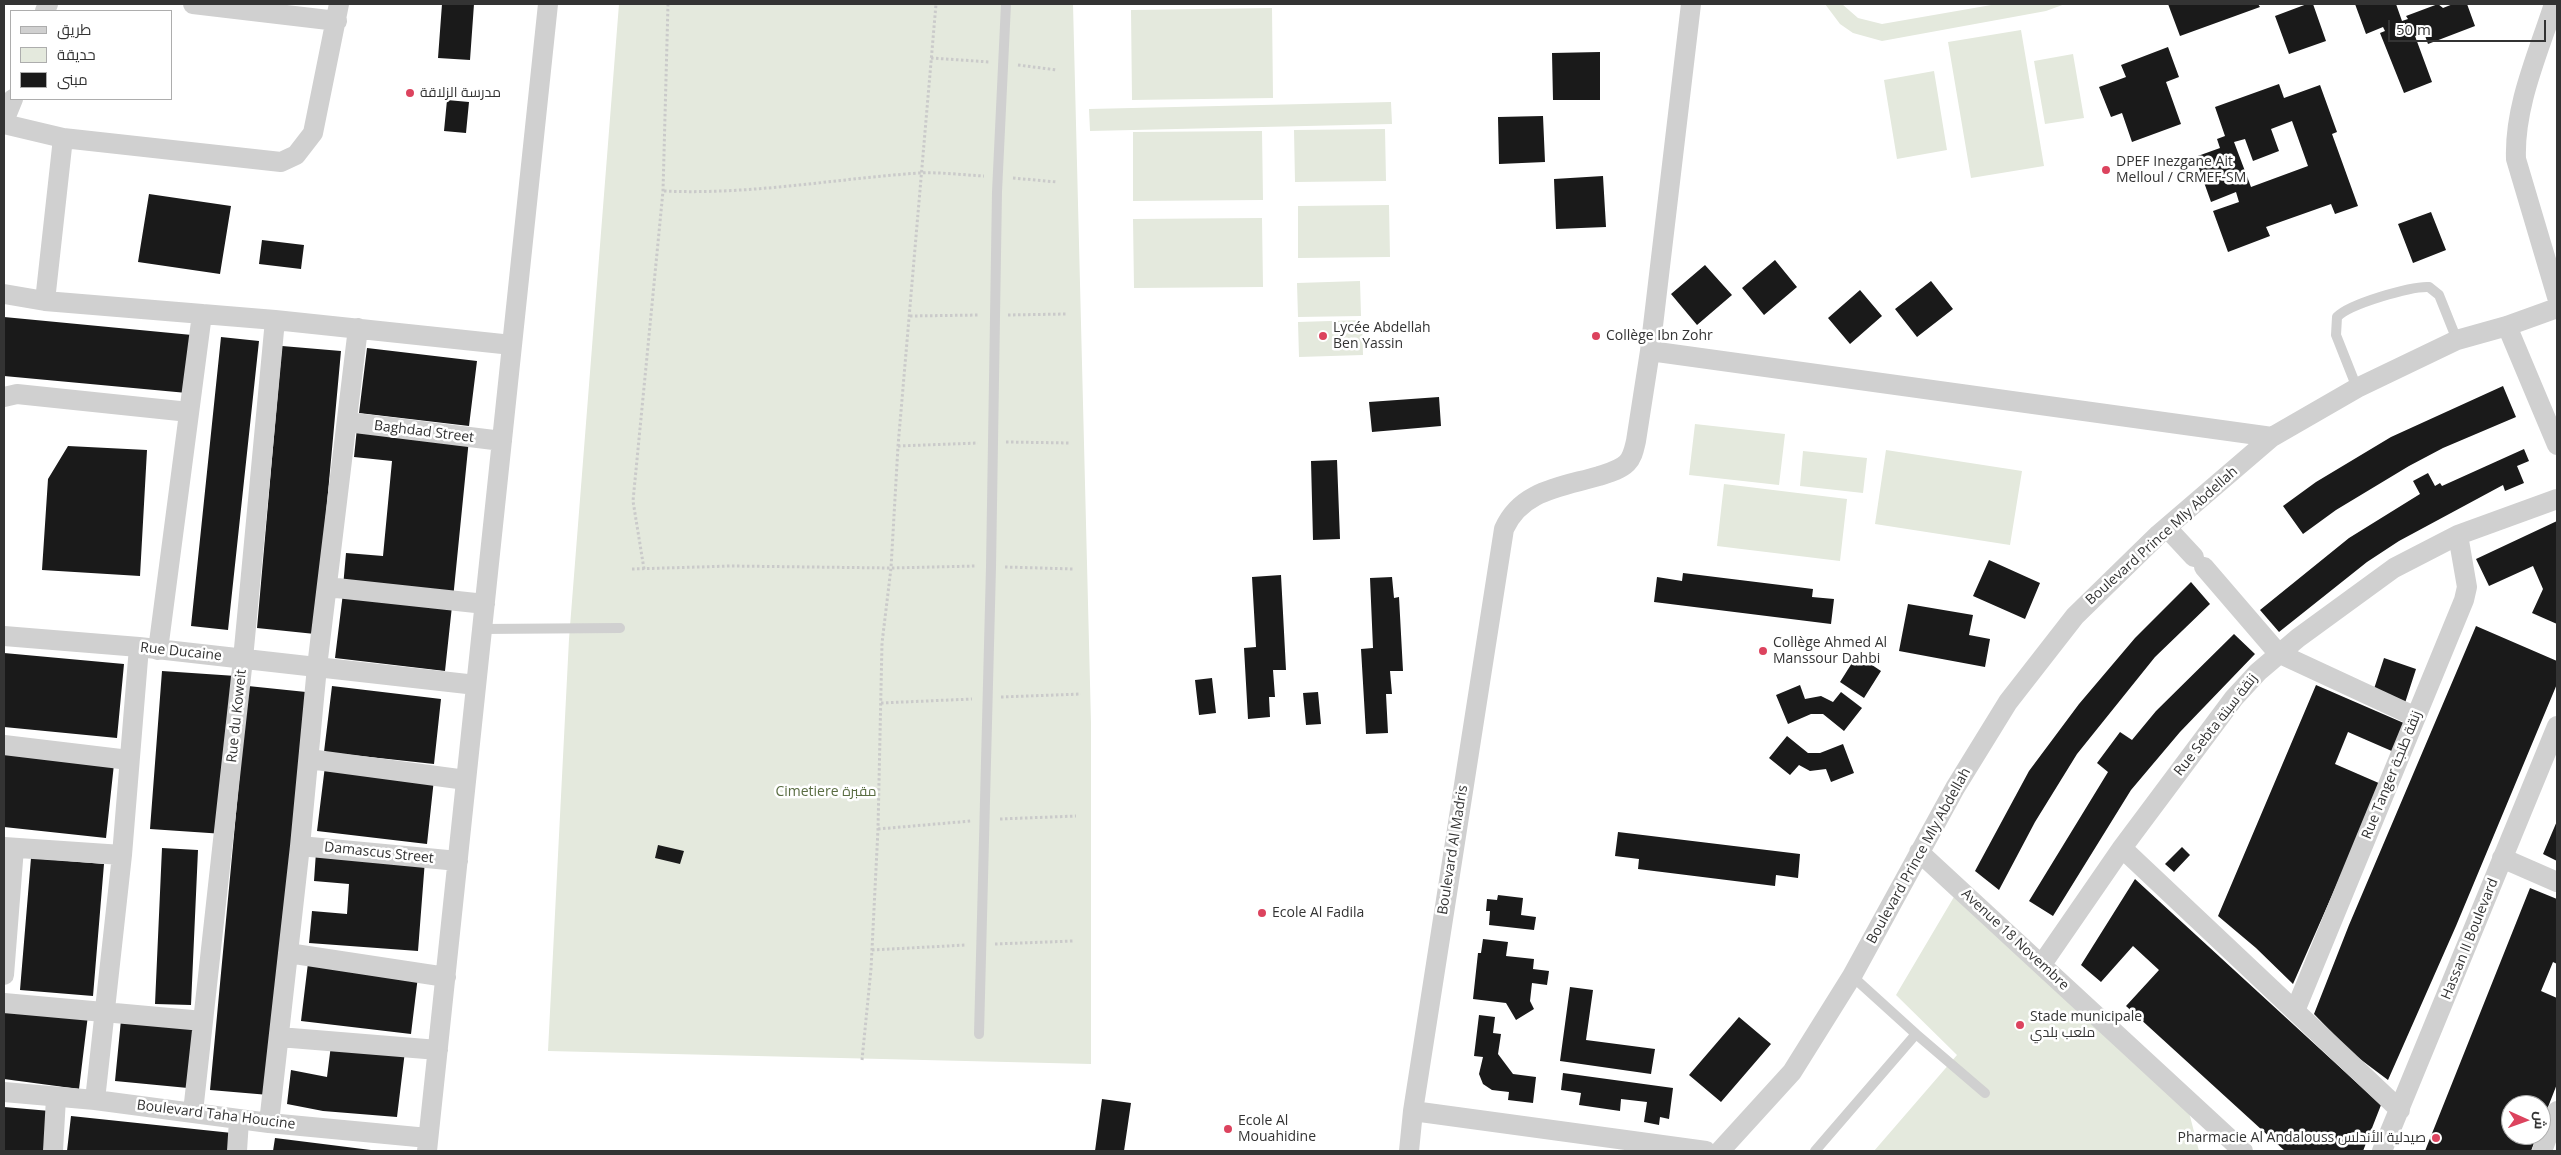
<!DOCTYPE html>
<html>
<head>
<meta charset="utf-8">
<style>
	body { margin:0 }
	#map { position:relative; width:2561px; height:1155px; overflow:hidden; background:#fff; font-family:"Open Sans",Cairo,sans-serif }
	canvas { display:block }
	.frame { position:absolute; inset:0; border:5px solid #333; pointer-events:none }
	.legend { position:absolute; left:10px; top:10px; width:162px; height:90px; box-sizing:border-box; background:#fff; border:1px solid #adadad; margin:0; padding:6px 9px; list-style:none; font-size:15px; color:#333 }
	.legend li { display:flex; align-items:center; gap:10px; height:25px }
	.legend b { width:25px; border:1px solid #adadad }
	.north { position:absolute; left:2501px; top:1095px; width:50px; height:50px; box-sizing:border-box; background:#fff; border:1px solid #adadad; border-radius:50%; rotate:92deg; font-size:14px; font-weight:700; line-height:20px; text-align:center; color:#333 }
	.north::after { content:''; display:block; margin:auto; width:18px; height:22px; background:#dc435e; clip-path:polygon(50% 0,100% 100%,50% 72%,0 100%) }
	.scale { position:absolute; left:2388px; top:20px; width:158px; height:22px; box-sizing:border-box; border:2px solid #333; border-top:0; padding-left:6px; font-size:15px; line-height:18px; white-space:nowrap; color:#333; -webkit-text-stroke:4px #fff; paint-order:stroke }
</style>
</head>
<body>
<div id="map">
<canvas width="2561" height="1155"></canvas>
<div class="frame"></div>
<ul class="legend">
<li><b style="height:6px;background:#d0d0d0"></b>طريق</li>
<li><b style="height:14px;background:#e4e9dd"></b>حديقة</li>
<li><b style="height:14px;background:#1a1a1a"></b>مبنى</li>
</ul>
<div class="north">ش</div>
<div class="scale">50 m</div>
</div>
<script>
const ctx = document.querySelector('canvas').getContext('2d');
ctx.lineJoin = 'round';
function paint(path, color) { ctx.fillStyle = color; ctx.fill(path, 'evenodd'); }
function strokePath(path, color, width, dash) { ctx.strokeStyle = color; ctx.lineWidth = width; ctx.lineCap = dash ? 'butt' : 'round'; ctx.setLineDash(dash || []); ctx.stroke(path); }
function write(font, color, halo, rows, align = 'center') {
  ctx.font = font + ' "Open Sans",Cairo,sans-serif'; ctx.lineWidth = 5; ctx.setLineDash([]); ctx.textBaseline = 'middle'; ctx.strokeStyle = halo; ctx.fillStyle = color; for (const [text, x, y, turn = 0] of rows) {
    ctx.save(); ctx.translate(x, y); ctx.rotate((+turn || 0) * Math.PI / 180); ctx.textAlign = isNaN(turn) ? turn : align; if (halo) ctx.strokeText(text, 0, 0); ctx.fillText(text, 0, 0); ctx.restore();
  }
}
const green = new Path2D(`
	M619 4H1073L1091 723V1064L548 1051 569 639Z
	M1825 4H1842L1858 18 1882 24 1997 4H2065L2046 11 1882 41 1853 33 1840 24Z
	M1272 8 1273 98 1132 100 1131 10Z
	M2021 30 2044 166 1971 178 1948 42Z
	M2073 54 2084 118 2045 124 2034 61Z
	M1934 71 1947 150 1897 159 1884 80Z
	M1391 102 1392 124 1090 131 1089 109Z
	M1385 129 1386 181 1295 182 1294 130Z
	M1262 131 1263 200 1133 201V132Z
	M1389 205 1390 257 1298 258V206Z
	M1262 218 1263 287 1134 288 1133 219Z
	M1360 281 1361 316 1298 317 1297 283Z
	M1362 320 1363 355 1299 357 1298 322Z
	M1695 424 1785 434 1779 485 1689 475Z
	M1886 450 2022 471 2010 545 1875 524Z
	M1803 451 1867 458 1863 493 1800 486Z
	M1724 484 1847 499 1840 561 1717 546Z
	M1961 885 2183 1089 2199 1151H1874L1957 1055 1896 995Z`);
const building = new Path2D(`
	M442 4H474L470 60 438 58Z
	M2168 4H2258L2260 7 2180 36Z
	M2307 4H2313L2326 41 2289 54 2275 16Z
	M2355 4H2396L2402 21 2408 19 2406 16 2438 4 2443 8 2453 4H2467L2475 26 2428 44 2424 33 2415 36 2432 82 2404 93 2380 33 2385 31 2383 27 2366 34Z
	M2168 47 2179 77 2166 82 2181 124 2132 142 2122 113 2111 117 2099 87 2126 77 2121 65Z
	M1600 52V100H1553L1552 53Z
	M2279 84 2284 98 2320 85 2337 132 2332 134 2358 206 2335 214 2331 204 2266 227 2270 236 2228 252 2213 211 2239 202 2236 192 2211 202 2195 157 2220 148 2217 139 2225 136 2215 107ZM2292 121 2308 166 2251 187 2234 142 2245 139 2253 161 2279 151 2271 129Z
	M447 100 469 102 466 133 444 131Z
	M1543 116 1545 162 1499 164 1498 117Z
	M1603 176 1606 227 1556 229 1554 179Z
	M149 194 231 206 220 274 138 262Z
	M2431 212 2446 250 2413 263 2398 224Z
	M262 240 304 245 301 269 259 264Z
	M1775 260 1797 287 1764 315 1742 288Z
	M1705 265 1732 295 1697 325 1671 294Z
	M1931 281 1953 309 1917 337 1895 309Z
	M1860 290 1882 316 1850 344 1828 318Z
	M4 317 192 335 187 393 4 376Z
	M221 337 259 341 228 630 191 626Z
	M282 346 341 351 315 634 257 628Z
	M367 348 477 361 469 426 359 413Z
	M2503 386 2516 417 2443 448 2409 466 2336 510 2303 534 2283 506 2316 482 2391 437Z
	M1439 397 1441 426 1372 432 1369 402Z
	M357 428 469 439 453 599 343 587 346 553 383 556 392 461 354 457Z
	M68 446 147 450 140 576 42 570 48 479Z
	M2524 449 2529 461 2517 466 2524 483 2505 491 2503 485 2399 541 2367 562 2279 632 2260 610 2349 538 2420 494 2413 481 2428 473 2435 486 2440 483 2442 486Z
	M1337 460 1340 539 1313 540 1311 461Z
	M2557 521V624L2532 613 2543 589 2533 566 2489 586 2476 559Z
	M1989 560 2040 583 2025 619 1973 596Z
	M1683 573 1813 589 1812 597 1834 599 1831 624 1654 602 1657 577 1682 581Z
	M1281 575 1286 670H1273L1275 697H1269L1270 717 1248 719 1244 648 1256 647 1252 577Z
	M1392 577 1394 598 1399 597 1403 671H1390L1392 694H1386L1388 733 1366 734 1361 649 1373 648 1370 578Z
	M2191 582 2210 604 2155 657 2077 754 2035 822 1999 890 1975 871 2029 771 2079 704 2135 638Z
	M343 593 452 606 445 671 335 658Z
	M1908 604 1973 615 1969 635 1990 639 1985 667 1899 651Z
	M2476 626 2557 661V684L2456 926 2388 1080 2352 1053 2314 1014 2349 925Z
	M2234 634 2255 654 2180 732 2131 790 2053 916 2029 901 2108 772 2097 763 2120 732 2132 740 2156 711Z
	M4 653 124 664 117 738 4 727Z
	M1857 655 1881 671 1864 698 1840 682Z
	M2384 658 2416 669 2405 703 2373 692Z
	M162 671 236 676 224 834 150 829Z
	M1212 678 1216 713 1199 715 1195 680Z
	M1800 685 1805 699 1821 696 1833 702 1841 692 1862 708 1844 731 1823 714H1811L1788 724 1776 695Z
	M2316 685 2406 724 2394 752 2348 732 2335 764 2381 784 2293 984 2256 948 2218 916Z
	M248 686 306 692 269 1095 210 1090Z
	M332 686 441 699 434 764 324 752Z
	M1318 692 1321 724 1306 725 1303 693Z
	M1787 736 1808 753H1820L1843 744 1854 773 1831 782 1826 769 1810 771 1799 765 1790 775 1769 758Z
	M4 752 114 764 106 838 4 827Z
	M325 766 434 779 427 844 317 831Z
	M2557 821V861L2543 854Z
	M1618 832 1800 854 1798 878 1776 875 1775 886 1638 869 1639 859 1615 856Z
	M658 845 684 851 680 864 655 858Z
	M2182 847 2190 855 2174 872 2165 864Z
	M162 848 198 850 191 1005 155 1004Z
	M316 852 425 860 418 951 309 943 312 911 347 914 349 884 314 881Z
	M31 858 104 864 93 996 20 990Z
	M2135 879 2381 1105 2363 1151H2285L2126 1006 2159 970 2133 946 2101 982 2081 965Z
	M2530 888 2557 899V964L2553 962 2541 991 2557 998V1084L2541 1125V1105H2511V1135H2537L2531 1151H2425Z
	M1498 895 1523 898 1521 915 1536 917 1534 930 1489 925 1490 911H1486L1487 899 1497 900Z
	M1483 939 1508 942 1506 956 1534 959 1533 969 1549 971 1547 985 1532 983 1530 1001 1534 1009 1516 1020 1506 1003 1473 999 1478 953H1481Z
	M308 963 418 976 411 1034 301 1021Z
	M1570 987 1593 990 1586 1040 1655 1049 1651 1074 1560 1061Z
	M4 1004 88 1015 79 1089 4 1079Z
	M1479 1015 1495 1017 1493 1033 1501 1034 1498 1054 1513 1074 1536 1077 1533 1103 1508 1100 1509 1092 1492 1090 1483 1084 1479 1074 1483 1057 1474 1056Z
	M1739 1017 1771 1044 1721 1102 1689 1075Z
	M121 1020 194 1026 188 1088 115 1081Z
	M331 1045 405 1051 397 1117 323 1111 287 1104 291 1070 327 1077Z
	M1563 1073 1673 1088 1669 1119 1660 1117 1659 1125 1644 1122 1647 1102 1621 1099 1620 1111 1579 1105 1581 1093 1561 1090Z
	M1102 1099 1131 1103 1124 1151H1095Z
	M4 1107 50 1111 46 1151H4Z
	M71 1116 232 1133 230 1151H67Z
	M275 1138 371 1150 370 1151H273Z`);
const path = new Path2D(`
	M931 58 990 62
	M1018 65 1057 70
	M1013 178 1057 182
	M664 191C750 195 833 179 919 173 940 172 963 175 984 176
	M1008 315 1067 314
	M910 316 980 315
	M1006 442 1071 443
	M898 446 978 443
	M1005 567 1074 569
	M632 569 731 566 891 568 976 566
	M644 569 633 501 663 191 668 4
	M1001 697 1081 694
	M881 703 972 699
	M1000 819 1076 816
	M878 829 971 821
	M995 944 1073 941
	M872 950 966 945
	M862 1060 871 969 878 829 882 643 891 568 898 446 936 4`);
const lane = new Path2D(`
	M2357 388 2336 335 2337 317C2349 304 2411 286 2429 287L2439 295 2457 340
	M482 629 620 628
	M979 1034 991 567 997 192 1006 4
	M1916 1034 1985 1093
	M1815 1151 1916 1034 1852 976`);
const street = new Path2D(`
	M193 4 337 21
	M1691 4 1650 351 2272 437
	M2554 4C2538 54 2514 106 2516 159L2557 297
	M45 11 48 4
	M4 121 13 99
	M4 124 63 138 281 162 296 155 313 133 339 4
	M4 294 45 301 275 320 512 345
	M45 301 63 138
	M2507 326 2557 445
	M4 397 17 394 189 412
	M347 422 502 441
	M2167 528 2194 557
	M2204 567 2278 653 2416 717
	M327 587 485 604
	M4 636 139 647 476 685
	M158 650 202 314
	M4 745 129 760
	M309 759 466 780
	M300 846 458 861
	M4 847 122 855
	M2122 848 2400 1110
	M1919 852 2243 1151
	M2502 858 2557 882
	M288 953 446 977
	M2042 964 2122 848 2234 698 2258 672 2298 638 2394 568 2458 535 2557 499
	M4 975 14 848
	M4 1003 203 1021
	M2295 1011 2464 600 2467 587 2458 535
	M279 1037 438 1050
	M4 1092 95 1100 269 1123 428 1138
	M95 1100 122 855 139 647
	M1413 1111 1706 1151
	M193 1112 243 659 275 320
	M269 1123 300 846 317 667 358 328
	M53 1151 56 1098
	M237 1151 239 1120
	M427 1151 548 4
	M1409 1151 1413 1111 1504 529C1521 490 1562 487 1599 476 1608 473 1620 470 1627 463 1633 457 1634 449 1636 441L1650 351
	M1720 1151 1792 1072 1852 976 1955 788 2008 702 2075 616 2159 534 2272 437 2357 388 2457 340 2507 326 2557 308
	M2382 1151 2557 726
	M2542 1151 2557 1111`);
const markers = [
	[410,93,5,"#dc435e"],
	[2106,170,5,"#dc435e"],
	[1323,336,5,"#dc435e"],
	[1596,336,5,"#dc435e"],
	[1763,651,5,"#dc435e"],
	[1262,913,5,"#dc435e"],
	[2020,1025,5,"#dc435e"],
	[1228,1129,5,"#dc435e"],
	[2436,1138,5,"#dc435e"]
];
const poiNames = [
	["مدرسة الزلاقة",420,93],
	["DPEF Inezgane Ait",2116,162],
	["Melloul / CRMEF-SM",2116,178],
	["Lycée Abdellah",1333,328],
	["Ben Yassin",1333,344],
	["Collège Ibn Zohr",1606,336],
	["Collège Ahmed Al",1773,643],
	["Manssour Dahbi",1773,659],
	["Ecole Al Fadila",1272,913],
	["Stade municipale",2030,1017],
	["ملعب بلدي",2030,1033],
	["Ecole Al",1238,1121],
	["Mouahidine",1238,1137],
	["Pharmacie Al Andalouss صيدلية الأندلس",2426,1138,"right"]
];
const streetNames = [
	["Baghdad Street",424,432,7],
	["Boulevard Prince Mly Abdellah",2162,536,-42],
	["Rue Ducaine",181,652,6],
	["Rue du Koweit",237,716,-84],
	["Rue Sebta زنقة سبتة",2216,725,-52],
	["Rue Tanger زنقة طنجة",2392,775,-68],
	["Boulevard Al Madris",1453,850,-81],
	["Damascus Street",379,853,6],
	["Boulevard Prince Mly Abdellah",1919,856,-61],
	["Hassan II Boulevard",2470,939,-68],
	["Avenue 18 Novembre",2015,940,43],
	["Boulevard Taha Houcine",216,1115,7]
];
const parkNames = [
	["Cimetiere مقبرة",826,792]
];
paint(green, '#e4e9dd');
paint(building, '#1a1a1a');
strokePath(path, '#cacaca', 3, [2.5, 2.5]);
strokePath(lane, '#d0d0d0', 10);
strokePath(street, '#d0d0d0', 20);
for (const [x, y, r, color] of markers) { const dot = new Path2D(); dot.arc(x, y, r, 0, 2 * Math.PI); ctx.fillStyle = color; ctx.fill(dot); strokePath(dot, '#fff', 2); }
write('14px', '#333', '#fff', poiNames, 'left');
write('14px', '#333', '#fff', streetNames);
write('14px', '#5a6d42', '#fff', parkNames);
</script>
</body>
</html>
